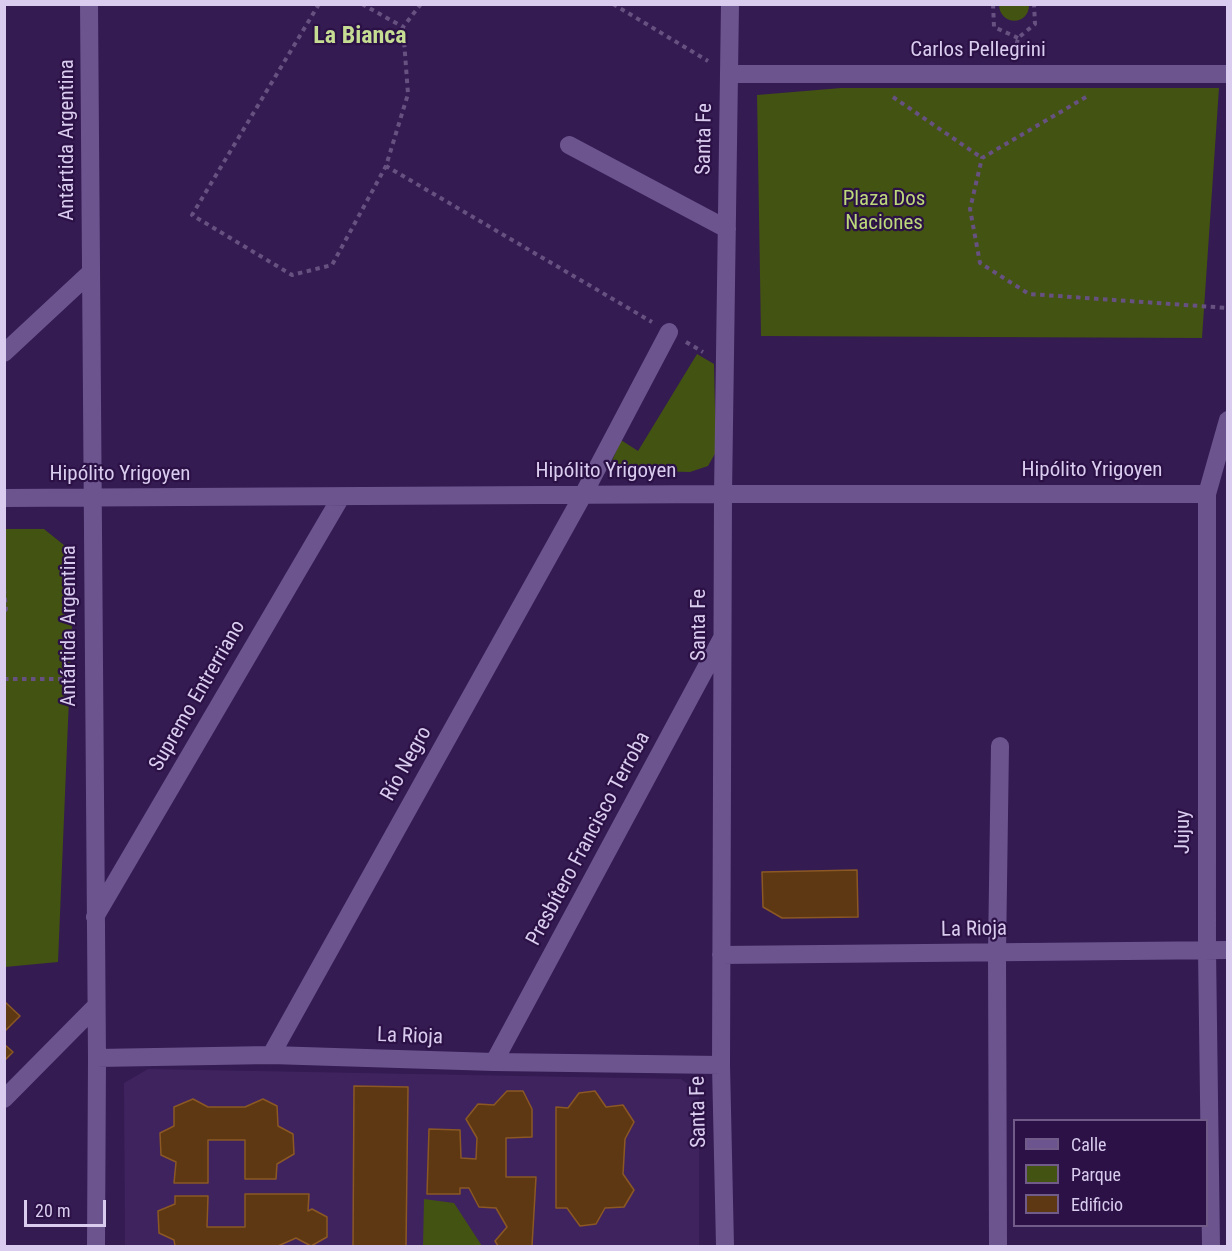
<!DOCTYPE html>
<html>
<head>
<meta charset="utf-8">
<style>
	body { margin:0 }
	#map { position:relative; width:1232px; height:1251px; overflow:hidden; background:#341b51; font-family:"Roboto Condensed",sans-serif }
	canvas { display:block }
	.frame { position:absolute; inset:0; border:6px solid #d9ccee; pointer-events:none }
	.legend { position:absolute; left:1013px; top:1119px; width:195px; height:108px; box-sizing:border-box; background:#2b1146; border:2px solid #715c89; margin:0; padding:8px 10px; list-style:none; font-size:18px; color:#d9ccee }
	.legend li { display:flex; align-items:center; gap:12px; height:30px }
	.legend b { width:30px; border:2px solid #715c89 }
	.scale { position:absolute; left:24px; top:1200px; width:82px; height:27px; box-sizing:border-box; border:3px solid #d9ccee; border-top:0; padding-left:8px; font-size:18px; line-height:21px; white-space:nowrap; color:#d9ccee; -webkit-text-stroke:4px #2b1146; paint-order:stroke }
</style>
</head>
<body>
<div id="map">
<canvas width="1232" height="1251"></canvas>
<div class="frame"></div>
<ul class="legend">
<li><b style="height:8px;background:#6c548e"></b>Calle</li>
<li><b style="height:16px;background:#435312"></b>Parque</li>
<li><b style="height:16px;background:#5d3812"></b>Edificio</li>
</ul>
<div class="scale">20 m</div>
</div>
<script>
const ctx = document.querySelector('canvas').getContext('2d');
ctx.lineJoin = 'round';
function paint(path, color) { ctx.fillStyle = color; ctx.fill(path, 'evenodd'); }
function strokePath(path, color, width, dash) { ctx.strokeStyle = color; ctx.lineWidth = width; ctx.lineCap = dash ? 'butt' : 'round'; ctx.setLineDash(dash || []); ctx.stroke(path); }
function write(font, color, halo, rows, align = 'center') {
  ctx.font = font + ' "Roboto Condensed",sans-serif'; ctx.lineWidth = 4.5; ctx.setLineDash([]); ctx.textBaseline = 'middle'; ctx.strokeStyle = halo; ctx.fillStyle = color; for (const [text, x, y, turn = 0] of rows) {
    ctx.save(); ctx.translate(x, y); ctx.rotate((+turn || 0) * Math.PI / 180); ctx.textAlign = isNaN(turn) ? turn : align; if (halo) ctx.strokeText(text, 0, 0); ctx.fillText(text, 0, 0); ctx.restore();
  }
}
const built = new Path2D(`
	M148 1069 681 1079 699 1092V1246H125L124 1083Z`);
const green = new Path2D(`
	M1029 5C1029 26 1000 26 999 5Z
	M841 88H1219L1202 338 761 336 757 95Z
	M697 354 714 364 716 452 708 466 690 472 608 470 621 440 638 451Z
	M5 529H44L75 554 58 962 5 967Z
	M424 1199 454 1203 482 1246H423Z`);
const building = new Path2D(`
	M857 870 858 917 782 918 763 907 762 872Z
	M4 1001 20 1016 4 1032Z
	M4 1044 13 1052 4 1061Z
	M354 1086 408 1087 406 1246H353Z
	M507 1091H523L532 1109V1137L506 1138V1177H536L532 1246H498L495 1241 507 1227 496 1208 479 1207 469 1188H460V1194H427L429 1129 460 1130 461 1158 476 1159 477 1138 466 1119 478 1104 494 1105Z
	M595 1091 606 1107 623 1105 634 1122 625 1139 623 1174 634 1190 624 1207 605 1208 596 1224 580 1226 567 1208H556V1107L568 1108 579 1093Z
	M193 1099 208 1107H245L263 1099 277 1106 278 1126 293 1134 294 1154 277 1164 276 1179H245V1140H208V1183H174L176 1162 161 1155 160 1133 174 1126V1107Z
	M245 1194H309L308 1211 312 1209 327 1217V1237L311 1246 296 1238 278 1246H175L174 1240 159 1233 158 1211 175 1204V1196H208L207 1227H245Z`);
const path = new Path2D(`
	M319 4 192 215 292 275 332 265 386 166
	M362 4 403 27
	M421 4 403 27 408 94 386 166 652 322
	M613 4 708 61
	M993 4 994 27 1018 38
	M1015 53 1018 38 1035 24 1034 4
	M893 97 982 158
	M1086 97 982 158 970 209 980 263 1029 294 1228 308
	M686 342 703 352
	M4 589 6 609 4 613
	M4 679H73`);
const minor = new Path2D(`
	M89 4 97 1058 96 1246
	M729 74H1228
	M569 145 727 229
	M4 353 91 272
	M4 498 723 494H1207
	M95 917 341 497
	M721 955 1228 950
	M271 1055 583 495 669 332
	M97 1058 271 1055 494 1062 721 1065
	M494 1062 722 638
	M4 1099 96 1006
	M725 1246 721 1065 723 494 730 4
	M998 1246 997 953 1000 746
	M1211 1246 1207 950V494L1228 420`);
const streetNames = [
	["Carlos Pellegrini",978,51],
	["Santa Fe",705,139,-89],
	["Antártida Argentina",68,140,-90],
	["Hipólito Yrigoyen",1092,471],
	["Hipólito Yrigoyen",606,472],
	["Hipólito Yrigoyen",120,475],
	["Santa Fe",700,625,-90],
	["Antártida Argentina",70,626,-90],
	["Supremo Entrerriano",198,696,-60],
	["Río Negro",407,764,-61],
	["Jujuy",1184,832,-90],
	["Presbítero Francisco Terroba",589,839,-62],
	["La Rioja",974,930,-1],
	["La Rioja",410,1037,2],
	["Santa Fe",699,1112,-91]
];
const parkNames = [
	["Plaza Dos",884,200],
	["Naciones",884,224]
];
const quarterNames = [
	["La Bianca",360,37]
];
paint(built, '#3f235f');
paint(green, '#435312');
paint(building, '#5d3812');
strokePath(building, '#8b5824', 1.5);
strokePath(path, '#665181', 4, [4.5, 4.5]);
strokePath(minor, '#6c548e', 18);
write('21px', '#d9ccee', '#2b1146', streetNames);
write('21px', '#bdd87b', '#2b1146', parkNames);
write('bold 24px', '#c5dc92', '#2b1146', quarterNames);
</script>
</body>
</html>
